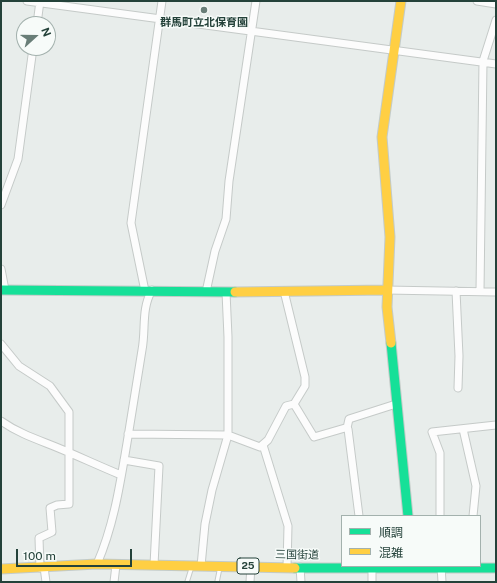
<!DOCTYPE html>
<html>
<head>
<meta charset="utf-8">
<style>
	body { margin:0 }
	#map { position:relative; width:497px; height:583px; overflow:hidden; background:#e8edeb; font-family:"Public Sans","Noto Sans JP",sans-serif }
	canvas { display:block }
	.frame { position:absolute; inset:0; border:2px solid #24423a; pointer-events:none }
	.legend { position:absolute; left:341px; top:515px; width:140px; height:52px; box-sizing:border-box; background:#f7fbf9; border:1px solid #a3b1ad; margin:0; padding:5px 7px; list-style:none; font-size:12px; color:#24423a }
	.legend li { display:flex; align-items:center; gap:8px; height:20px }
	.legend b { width:20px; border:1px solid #a3b1ad }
	.north { position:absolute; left:16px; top:16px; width:40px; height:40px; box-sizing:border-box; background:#f7fbf9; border:1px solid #a3b1ad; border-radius:50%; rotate:69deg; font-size:11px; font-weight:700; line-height:16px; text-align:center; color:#24423a }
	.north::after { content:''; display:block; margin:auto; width:14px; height:18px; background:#697e78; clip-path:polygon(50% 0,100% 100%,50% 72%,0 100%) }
	.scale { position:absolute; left:16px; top:549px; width:116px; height:18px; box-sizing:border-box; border:2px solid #24423a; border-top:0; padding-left:5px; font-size:12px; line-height:14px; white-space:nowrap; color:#24423a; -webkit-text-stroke:3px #f7fbf9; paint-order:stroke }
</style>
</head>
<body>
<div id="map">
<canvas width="497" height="583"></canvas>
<div class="frame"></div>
<ul class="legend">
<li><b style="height:5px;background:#16e098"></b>順調</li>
<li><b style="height:5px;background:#ffcf43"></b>混雑</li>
</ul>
<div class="north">N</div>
<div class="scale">100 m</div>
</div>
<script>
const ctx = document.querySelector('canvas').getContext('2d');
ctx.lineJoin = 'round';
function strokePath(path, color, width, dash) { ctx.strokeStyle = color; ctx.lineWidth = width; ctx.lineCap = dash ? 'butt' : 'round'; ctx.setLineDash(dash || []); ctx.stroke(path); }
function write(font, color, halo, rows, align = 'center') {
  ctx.font = font + ' "Public Sans","Noto Sans JP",sans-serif'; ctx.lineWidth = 3; ctx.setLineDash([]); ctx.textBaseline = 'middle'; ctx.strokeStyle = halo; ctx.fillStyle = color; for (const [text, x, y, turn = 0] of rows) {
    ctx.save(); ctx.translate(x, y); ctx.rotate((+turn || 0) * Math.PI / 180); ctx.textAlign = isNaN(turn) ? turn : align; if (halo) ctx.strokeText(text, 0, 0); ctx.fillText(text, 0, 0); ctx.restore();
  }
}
const lane = new Path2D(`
	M187 582 192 566
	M217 582 220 567`);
const street = new Path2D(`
	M27 1 496 64
	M477 1 496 4
	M37 24 40 1
	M1 205 18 159 33 48
	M1 269 5 290
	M386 290 496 292
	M145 291 131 223 162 1
	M456 291 459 356 458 388
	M480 291 483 61 496 20
	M206 292 215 251 226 219 229 181 256 1
	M1 344 19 366 50 386 69 412V504L57 505 50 508 52 532 39 538 40 568
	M294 404 314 437 345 428 348 429 359 516
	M1 421C18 433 36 439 56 447 78 456 99 466 121 475
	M347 428 349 419 396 404
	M463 429 476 486 473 516
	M128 434 228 435 260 447 268 440 286 406 294 404 305 386V377L284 291
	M263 445 288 526 287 567
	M124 460 159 466 154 565
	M440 516V453L432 432 496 425
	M97 564C114 525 120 484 127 443 132 412 137 381 142 350 146 329 141 309 152 290
	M201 566 205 524 212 490 228 435V337L226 292
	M441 566 442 582
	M44 567 46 582
	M300 567 301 582
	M372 569V582
	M114 582 116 565
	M250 582 251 566`);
const fast = new Path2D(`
	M1 290 235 292
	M391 343 408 516
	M295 568H496`);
const slow = new Path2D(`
	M235 292 386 290
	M391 343 387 307 390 237 382 137 401 1
	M1 569 97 564 295 568`);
const markers = [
	[204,10,4,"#697e78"]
];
const shields = [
	[248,566,22]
];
const shieldNames = [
	["25",248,566]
];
const poiNames = [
	["群馬町立北保育園",204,23]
];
const streetNames = [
	["三国街道",297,555,1]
];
strokePath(lane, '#c5cac8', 5.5);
strokePath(street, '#c5cac8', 9);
strokePath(fast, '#c3cbc8', 11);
strokePath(slow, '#c3cbc8', 11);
strokePath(lane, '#fcfcfc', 3.5);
strokePath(street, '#fcfcfc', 7);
strokePath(fast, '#16e098', 9);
strokePath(slow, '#ffcf43', 9);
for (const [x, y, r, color] of markers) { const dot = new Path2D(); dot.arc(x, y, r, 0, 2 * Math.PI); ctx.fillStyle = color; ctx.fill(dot); strokePath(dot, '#f7fbf9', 1.5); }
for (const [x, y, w] of shields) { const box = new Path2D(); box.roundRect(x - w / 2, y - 8, w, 16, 3); ctx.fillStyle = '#f7fbf9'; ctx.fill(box); strokePath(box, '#24423a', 1); }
write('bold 10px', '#24423a', null, shieldNames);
write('bold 11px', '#24423a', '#f7fbf9', poiNames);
write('11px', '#24423a', '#f7fbf9', streetNames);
</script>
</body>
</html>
